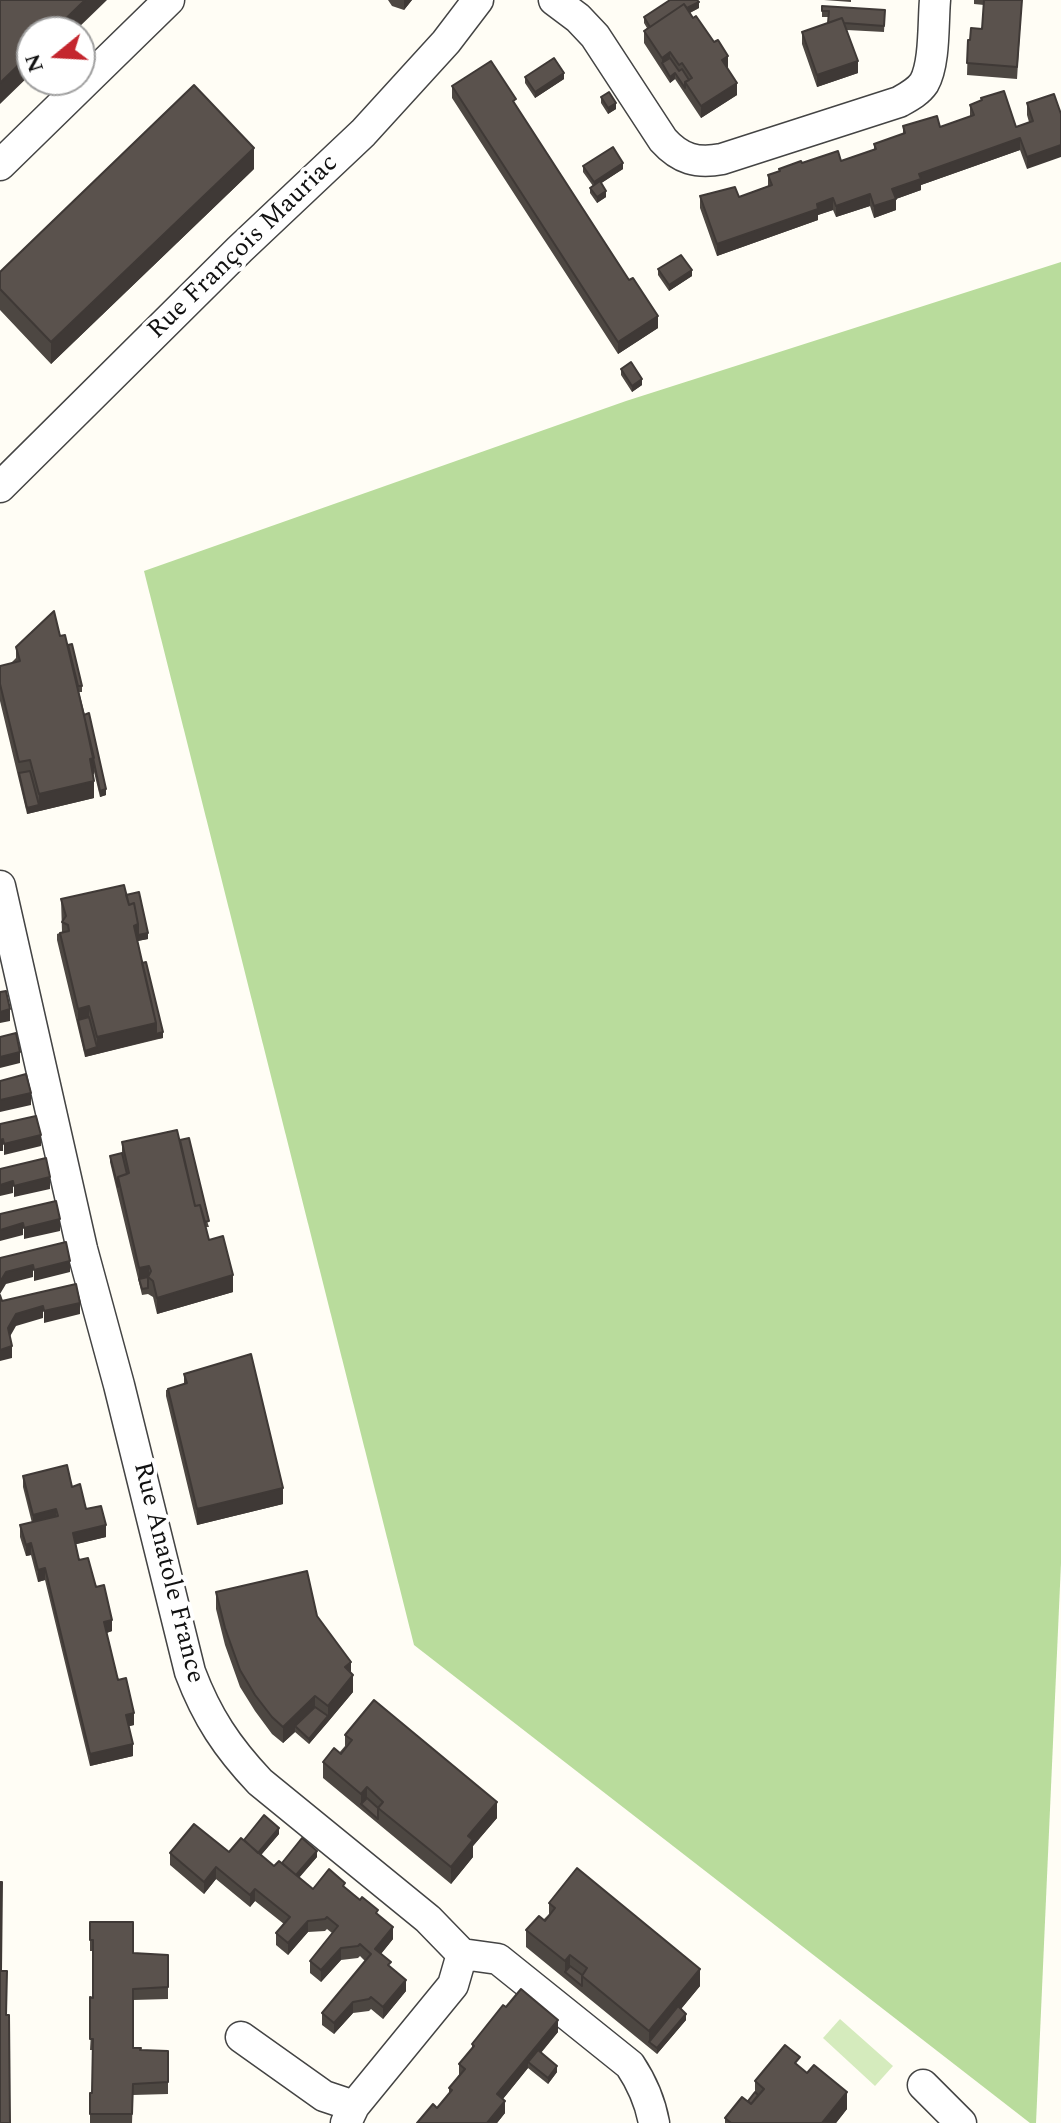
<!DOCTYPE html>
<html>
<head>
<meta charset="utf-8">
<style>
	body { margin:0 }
	#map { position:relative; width:1061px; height:2123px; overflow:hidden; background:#fffdf5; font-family:Spectral,serif }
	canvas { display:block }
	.north { position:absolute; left:16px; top:16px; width:80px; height:80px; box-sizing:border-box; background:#fff; border:2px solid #a0a0a0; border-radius:50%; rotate:252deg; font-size:22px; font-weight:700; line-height:32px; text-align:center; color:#111 }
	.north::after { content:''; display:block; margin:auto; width:28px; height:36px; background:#c4262e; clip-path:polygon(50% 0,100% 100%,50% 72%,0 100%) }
</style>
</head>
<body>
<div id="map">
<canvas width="1061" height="2123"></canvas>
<div class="north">N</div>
</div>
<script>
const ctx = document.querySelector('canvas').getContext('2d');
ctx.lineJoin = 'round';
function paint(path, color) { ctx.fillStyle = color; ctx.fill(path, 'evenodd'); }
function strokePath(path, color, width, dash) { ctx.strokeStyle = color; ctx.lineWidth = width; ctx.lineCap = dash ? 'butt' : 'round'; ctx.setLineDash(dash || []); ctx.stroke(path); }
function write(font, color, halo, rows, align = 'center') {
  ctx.font = font + ' Spectral,serif'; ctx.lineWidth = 8; ctx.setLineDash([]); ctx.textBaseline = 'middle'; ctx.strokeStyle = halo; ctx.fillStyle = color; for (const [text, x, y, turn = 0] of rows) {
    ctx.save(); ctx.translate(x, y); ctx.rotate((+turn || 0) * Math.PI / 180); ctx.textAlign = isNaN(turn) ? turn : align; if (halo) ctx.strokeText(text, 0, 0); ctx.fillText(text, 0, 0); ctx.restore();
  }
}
const green = new Path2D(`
	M840 2019 893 2066 875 2086 823 2038Z`);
const forest = new Path2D(`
	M1061 262V1563L1036 2123H1030L414 1645 144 571 626 401Z`);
const street = new Path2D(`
	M554 0 578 18 595 36 663 140C680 159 697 164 722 159L899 102C908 97 918 92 924 83 935 64 933 23 935 0
	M0 165 169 0
	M0 487 240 249 363 133 446 42 478 0
	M0 886 82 1249 119 1385 190 1672C207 1717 227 1747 260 1782L428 1919 462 1954 453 1985 354 2106 346 2123
	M462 1954 498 1959 630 2065C642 2083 650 2101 654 2123
	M241 2037 324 2096 354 2106
	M923 2085 961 2123`);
const wall = new Path2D(`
	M388 0H412L404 10 392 6Z
	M824 0H851V2Z
	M974 0H1022L1017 79 967 75 968 40H970L982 29 984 5 974 4Z
	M822 6 885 10 884 32 847 30 858 73 817 87 802 44V32L828 23 829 17H822Z
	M699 8 690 13 728 67 727 68 737 95 701 118 675 79 670 83 644 43V31L647 28 644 23V17Z
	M525 77 564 79 535 98 525 83Z
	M452 86 516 107 658 328 618 354 452 98Z
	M1054 94 1027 169 1020 150 921 185V190L896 199V210L874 218 870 206 836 217 833 210 818 215V220L717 256 700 208V196L739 197 768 186V175L802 163 841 161 874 150V144L903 134V126L940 127 970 116V105L1016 127 1029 122 1027 115V103Z
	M601 97 616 109 608 114 601 103Z
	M583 166 623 169 601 183 606 197 597 203 590 193V188L593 186 583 172Z
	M254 169 51 364 0 310V272Z
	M658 269 692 276 669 291 658 275Z
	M621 369 642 385 632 392 621 375Z
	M60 636 68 645 82 686V692H79L106 795 100 797 94 772 93 775 94 798 27 814 0 701V666L11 663 16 658V647Z
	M126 895 148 939 137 941 163 1038 85 1057 57 940V934L62 932 61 899Z
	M180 1140 209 1227H206L209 1240 233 1292 157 1314 153 1297 148 1294 142 1295 110 1162V1156L122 1153V1142Z
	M184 1374 283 1504 197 1525 166 1396V1390L184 1384Z
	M23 1476 72 1487 86 1509 106 1537 76 1544 79 1560 96 1587 112 1631 106 1633 118 1680 134 1725 129 1726 133 1756 90 1766 45 1580 38 1582 31 1555 26 1556 20 1537V1525L32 1523 23 1487Z
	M216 1592 317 1616 351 1673 353 1692 309 1744 295 1732 283 1743 272 1734 255 1711 240 1687 225 1645 216 1609Z
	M345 1735 497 1818 473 1846V1857L451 1884 323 1778V1762L339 1753 345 1746Z
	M279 1834 261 1855 274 1866 282 1863 317 1857 299 1878 313 1889 345 1887 378 1915 393 1939 381 1954 406 1991 383 2019 371 2009 369 2011 353 2013 334 2034 322 2025V2013L365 1961 360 1956 358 1958 341 1960 321 1982 310 1973V1961L332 1933 327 1929 325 1931 308 1932 288 1955 276 1945V1933L284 1924 255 1901 250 1907 216 1879 204 1894 170 1865V1853L229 1852 244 1840Z
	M549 1903 700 1986 681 2009 686 2020 657 2054 526 1947V1930L543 1920 549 1914Z
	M90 1922 133 1953 168 1955V1999L133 2000V2048L141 2050 168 2051V2094L133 2095 132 2123H90V2093H92L93 2050H90L93 1998V1951H90Z
	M506 2007 558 2032 541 2053 557 2072 548 2084 528 2068 503 2099 505 2113 497 2123H417L437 2108 449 2093V2088L459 2075V2064L472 2049V2044Z
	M800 2067 847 2109 836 2123H725V2118L748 2101 755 2092V2081Z`);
const shadedWall = new Path2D(`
	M85 0H107L74 32H52Z
	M404 0H412L404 10Z
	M699 2V8L685 15V9Z
	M32 52V73L0 104V83Z
	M670 52V63H662V58Z
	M728 56V67L722 71V60Z
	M858 61V73L817 87V75Z
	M564 73V79L535 98V92Z
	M675 73V79L670 83V77Z
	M737 83V95L701 118V106Z
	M616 103V109L608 114V108Z
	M1020 138V150L921 185V190L896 199V210L874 218V206L892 189 919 174Z
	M1061 145V157L1027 169V157Z
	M254 148V169L51 364V342Z
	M623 163V169L594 188V182Z
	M606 191V197L597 203V197Z
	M870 194V206L836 217V206Z
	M833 198V210L818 215V220L717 256V244Z
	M692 270V276L669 291V285Z
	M658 316V328L618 354V342Z
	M642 379V385L632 392V386Z
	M94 758V774L90 776V759Z
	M94 781V798L27 814V808L39 805V794Z
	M106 789V795L100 797V791Z
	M138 924V941L134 942V926Z
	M148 933V939L138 941V935Z
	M89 1006V1023L78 1020V1009Z
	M10 1009V1021L0 1023V1012Z
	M156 1023V1039L85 1057V1051L97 1047V1037Z
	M163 1032V1038L156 1039V1034Z
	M20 1052V1063L0 1068V1057Z
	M31 1093V1105L0 1112V1100Z
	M41 1135V1146L4 1155V1144Z
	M3 1139V1151H0V1140Z
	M50 1177V1189L14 1197V1186Z
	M13 1181V1193L0 1196V1185Z
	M60 1219V1231L24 1239V1228Z
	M23 1223V1235L0 1241V1230Z
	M70 1261V1272L34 1281V1270Z
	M33 1265V1277L6 1284 0 1294V1282L6 1272Z
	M149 1266V1278L148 1277 139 1279V1285V1268Z
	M233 1275V1292L157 1314V1298Z
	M80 1303V1314L44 1323V1311Z
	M43 1306V1318L16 1326 8 1340V1328L16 1314Z
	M12 1346V1358L0 1361V1350Z
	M283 1488V1504L197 1525V1509Z
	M56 1509V1521L33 1526V1515Z
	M106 1525V1537L73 1545V1533Z
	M31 1543V1555L26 1556V1545Z
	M45 1568V1580L38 1582V1570Z
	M112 1620V1631L104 1634V1622Z
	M351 1662V1678L353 1675V1692L328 1722V1706L345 1667Z
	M315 1696V1713L295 1726V1732L283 1743V1727Z
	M134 1713V1725L126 1727V1715Z
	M328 1716V1722L309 1744V1739Z
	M133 1744V1756L90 1766V1754Z
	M367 1787V1804H361V1810V1794Z
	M497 1802V1818L473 1846V1857L451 1884V1867L468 1836Z
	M279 1828V1834L256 1861V1856Z
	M317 1851V1857L293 1884V1879Z
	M216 1867V1879L204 1894V1882Z
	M255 1889V1901L250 1907V1895Z
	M308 1921V1932L288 1955V1943Z
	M393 1927V1939L375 1961V1949Z
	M341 1948V1960L321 1982V1970Z
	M570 1955V1971L565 1972V1961Z
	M700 1969V1986L652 2044 649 2042V2031Z
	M406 1980V1991L383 2019V2007Z
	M353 2002V2013L334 2034V2023Z
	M686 2014V2020L657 2054V2048Z
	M558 2020V2032L531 2064 528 2062V2068L497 2106V2094Z
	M557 2066V2072L548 2084V2078Z
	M847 2092V2109L836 2123H822Z
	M505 2101V2113L497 2123H487Z`);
const building = new Path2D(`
	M0 0H85L52 32H32V52L0 83Z
	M670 0H697L699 2 687 8 684 4 650 27 644 17Z
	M984 0H1022L1017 67 967 63 968 40H970L971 28 982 29Z
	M684 4 693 18 696 16 714 42 718 40 728 56 722 60 737 83 701 106 685 82 692 78 682 63 679 65 670 52 662 58 644 31Z
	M822 6 885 10 884 26 844 23 842 18 828 23 829 11H822Z
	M842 18 858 61 817 75 802 32Z
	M554 58 564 73 535 92 525 77Z
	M670 58 679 71 682 69 689 80 685 82V88L675 73 670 77 662 63Z
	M491 61 516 99 513 101 629 280 633 278 658 316 618 342 452 86Z
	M194 85 254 148 51 342 0 289V272Z
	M1004 91 1016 127 1033 121 1027 103 1054 94 1061 114V145L1027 157 1020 138 919 174 921 179 892 189 896 199 874 206 870 194 836 206 833 198 817 204 818 209 717 244 700 196 735 187 739 197 772 185 768 175 780 171 779 169 801 161 802 163 838 151 841 161 876 149 874 144 905 133 903 126 937 116 940 127 974 115 970 105 982 100 981 98Z
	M609 92 616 103 608 108 601 97Z
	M613 147 623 163 594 182 583 166Z
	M600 181 606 191 597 197 590 188Z
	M681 255 692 270 669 285 658 269Z
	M631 362 642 379 632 386 621 369Z
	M54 611 60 636 65 635 94 758 90 759 94 781 39 794 30 760 19 762 0 684V666L20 661 16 647Z
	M72 644 82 686H78L68 645Z
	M89 713 106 789 100 791 84 715Z
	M30 771 39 805 27 808 19 773Z
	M124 885 129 905 134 903 138 924 134 926 156 1023 97 1037 89 1006 78 1009 60 933 69 931 68 925 62 922 66 916 61 899Z
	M139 892 148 933 138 935V924L134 903 129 905 126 895Z
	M146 962 163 1032 156 1034V1023L142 963Z
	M6 991 10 1009 0 1012V992Z
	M89 1017 97 1047 85 1051 78 1020Z
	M16 1033 20 1052 0 1057V1037Z
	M26 1074 31 1093 0 1100V1081Z
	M36 1116 41 1135 4 1144 3 1139 0 1140V1124Z
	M177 1130 195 1206 200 1205 209 1240 223 1236 233 1275 157 1298 153 1281 148 1277 151 1271 149 1266 139 1268 118 1177 129 1173 122 1142Z
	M189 1138 209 1221 205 1222 200 1205 195 1206 180 1140Z
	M122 1153 127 1174 118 1177V1187L110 1156Z
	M46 1158 50 1177 14 1186 13 1181 0 1185V1169Z
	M56 1201 60 1219 24 1228 23 1223 0 1230V1214Z
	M66 1242 70 1261 34 1270 33 1265 6 1272 0 1282V1258Z
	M148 1277V1288L142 1289 139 1279Z
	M76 1284 80 1303 44 1311 43 1306 16 1314 8 1328 12 1346 0 1350V1295L2 1301Z
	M251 1354 283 1488 197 1509 168 1389 187 1383 184 1374Z
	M67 1465 72 1487 80 1484 86 1509 101 1506 106 1525 73 1533 79 1560 88 1558 96 1587 104 1585 112 1620 104 1622 118 1680 126 1678 134 1713 126 1715 133 1744 90 1754 45 1568 38 1570 31 1543 26 1545 20 1525 58 1516 56 1509 33 1515 23 1476Z
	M307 1571 317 1616 351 1662 345 1667 353 1675 328 1706 315 1696 283 1727 272 1717 255 1695 240 1670 225 1628 216 1592Z
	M374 1700 497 1802 468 1836 473 1840 451 1867 378 1808 383 1802 367 1787 361 1794 323 1762 334 1748 341 1754 352 1740 345 1735Z
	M315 1707 328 1716 309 1739 295 1726Z
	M367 1798 378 1808V1819L361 1804Z
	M264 1815 279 1828 258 1853 244 1840Z
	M194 1824 229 1852 241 1838 274 1866 279 1861 313 1889 329 1869 345 1883 343 1886 360 1900 362 1897 378 1910 376 1913 393 1927 375 1949 391 1962 388 1965 406 1980 383 2007 371 1997 369 1999 353 2002 334 2023 322 2013 371 1954 360 1944 358 1946 341 1948 321 1970 310 1961 338 1926 327 1917 325 1919 308 1921 288 1943 276 1933 290 1917 255 1889 250 1895 216 1867 204 1882 170 1853Z
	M302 1838 317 1851 296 1875 282 1863Z
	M577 1868 700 1969 649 2031 582 1976 587 1968 570 1955 565 1961 526 1930 539 1916 545 1921 555 1908 549 1903Z
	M0 1882H2L1 1971H7L6 2015H9L10 2123H0Z
	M90 1922H133V1953L168 1955V1987L133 1989V2048H141L140 2050 168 2051V2082L133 2084 132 2114H90V2093H92L93 2039H90V1997L93 1998V1940H90Z
	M570 1966 582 1975V1986L565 1972Z
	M521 1989 558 2020 497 2094 505 2101 487 2123H417L433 2104 437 2108 452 2090 449 2088 465 2069 459 2064 474 2046 472 2044 503 2005 506 2007Z
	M678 2006 686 2014 657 2048 649 2042Z
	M785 2045 800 2057 795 2063 807 2073 814 2065 847 2092 822 2123H731L725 2118 742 2097 751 2104 764 2089 755 2081Z
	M538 2050 557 2066 548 2078 528 2062Z
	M755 2092 758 2095 751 2104 748 2101Z`);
const streetNames = [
	["Rue François Mauriac",244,248,-44],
	["Rue Anatole France",167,1573,76]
];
paint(green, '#d5ebbd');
paint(forest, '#b9dc9c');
strokePath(street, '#444', 33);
strokePath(street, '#fff', 30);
paint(wall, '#4d4742');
paint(shadedWall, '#3f3936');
paint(building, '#5a524d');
strokePath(building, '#3f3936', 2);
write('26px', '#111', '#fff', streetNames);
</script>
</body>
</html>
